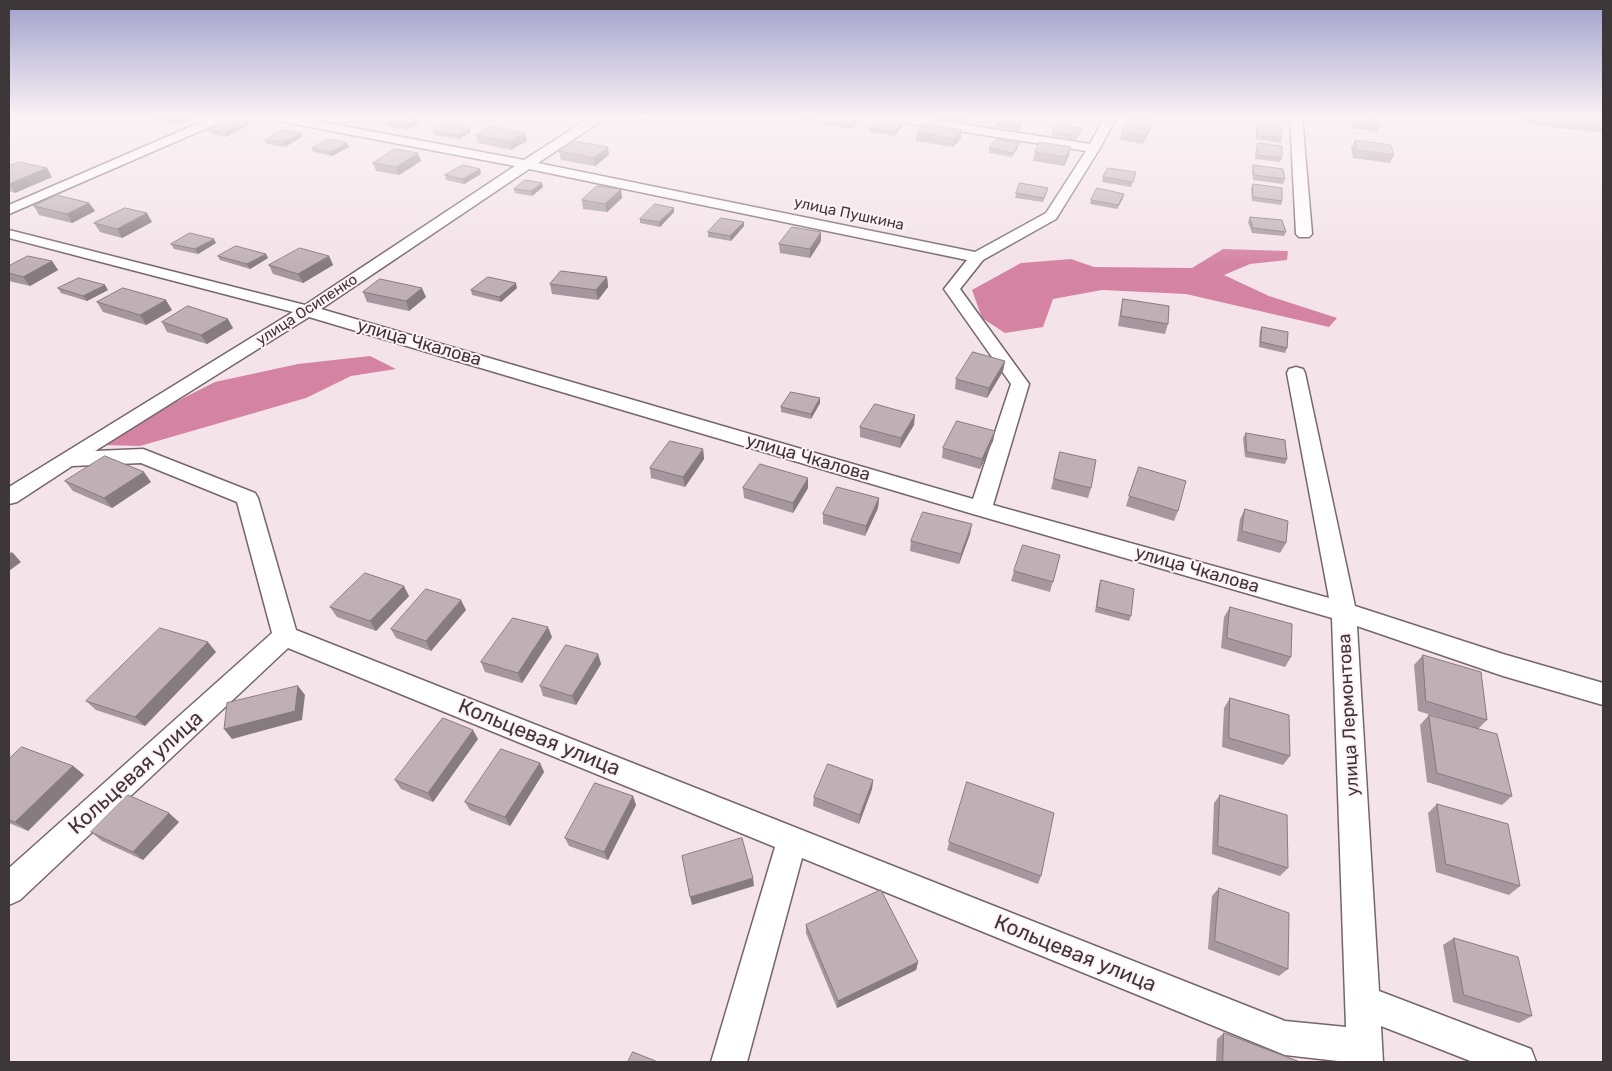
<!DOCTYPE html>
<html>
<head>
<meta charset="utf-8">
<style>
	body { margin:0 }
	#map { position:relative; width:1612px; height:1071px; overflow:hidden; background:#f4e3e9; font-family:Rubik,sans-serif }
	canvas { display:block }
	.frame { position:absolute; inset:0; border:10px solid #3d3739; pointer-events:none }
</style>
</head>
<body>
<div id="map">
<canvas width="1612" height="1071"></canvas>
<div class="frame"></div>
</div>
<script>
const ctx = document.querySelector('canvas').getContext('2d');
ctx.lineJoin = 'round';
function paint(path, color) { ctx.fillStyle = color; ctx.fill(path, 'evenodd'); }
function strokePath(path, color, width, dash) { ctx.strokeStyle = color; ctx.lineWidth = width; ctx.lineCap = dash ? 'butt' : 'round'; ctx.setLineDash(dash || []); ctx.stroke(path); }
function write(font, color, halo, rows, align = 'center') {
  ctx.font = font + ' Rubik,sans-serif'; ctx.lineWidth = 4; ctx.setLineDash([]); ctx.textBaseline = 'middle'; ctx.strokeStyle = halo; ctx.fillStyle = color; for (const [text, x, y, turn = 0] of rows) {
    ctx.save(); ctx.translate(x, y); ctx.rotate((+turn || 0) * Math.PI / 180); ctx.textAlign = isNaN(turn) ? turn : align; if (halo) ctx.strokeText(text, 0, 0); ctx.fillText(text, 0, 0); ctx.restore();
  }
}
const water = new Path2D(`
	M1223 249 1288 251 1287 260 1250 264 1224 275 1269 296 1337 318 1329 327 1186 294 1102 290 1053 299 1043 327 1005 333 982 318 972 290 1021 263 1071 259 1094 267 1192 268Z
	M370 356 396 369 351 376 306 398 140 446 102 445 150 415 215 382 298 364Z`);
const street = new Path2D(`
	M215 116H230L228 119 9 214V205Z
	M267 116H290L524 160 592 116H606L604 119 538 163 975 252 1046 213 1086 151 888 120 884 119 882 116H909L1090 144 1105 116H1117L1100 148 1056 219 983 260 960 289 1029 384 993 505 1329 598 1287 373 1289 369 1296 367 1303 369 1305 373 1355 606 1503 654 1603 683V705L1503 676 1357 626 1379 991 1531 1049 1536 1062H1473L1381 1026 1383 1062H1347L1285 1055 802 858 747 1062H711L775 847 288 648 20 900 9 905V868L272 633 237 502 141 463 72 466 17 502 9 504V487L293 312 9 238V230L305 305 515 166 273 120ZM529 169 967 260 944 289 1011 384 973 499 321 309ZM309 317 973 514 1332 618 1346 1027 1285 1021 296 630 258 498 255 493 143 449 95 451Z
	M1290 116H1302L1312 234 1309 237H1299L1296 234Z`);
const wall = new Path2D(`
	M142 116H196V117L180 125 143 118Z
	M336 116H352L348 118Z
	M621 116H654L647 121Z
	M793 116H818L813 122 793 119Z
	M940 116H968L964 123 940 119Z
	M1134 116H1158L1155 124 1152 123 1150 130 1143 144 1120 140 1122 132 1133 119Z
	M1353 116 1379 128 1377 132 1352 128 1351 120Z
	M1519 116H1603V133L1524 124Z
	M417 120 418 124 407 130 386 126 385 122Z
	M822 120 859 121 851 129 822 124Z
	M247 121 249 125 226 137 211 134 209 130Z
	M997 123H1023L1019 131 997 127Z
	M1257 124 1282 138 1281 143 1255 139 1256 128Z
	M902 127 894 136 869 132V128Z
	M470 128 471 132 459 139 434 135 433 131Z
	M1082 128 1081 132 1076 140 1051 136 1052 132Z
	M917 132 961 138 953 147 916 141Z
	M525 133 527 141 511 150 478 143 476 135Z
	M302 137 285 147 267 144 265 140Z
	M1355 140 1394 155 1390 163 1353 158 1351 148Z
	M1258 143 1282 158 1280 162 1255 159 1256 147Z
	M349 147 332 156 313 152 312 148Z
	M1018 147 1012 157 989 153V148Z
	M559 151 609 155 595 166 561 160Z
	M1035 152 1069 155 1064 166 1033 161Z
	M421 161 399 175 376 171 373 163Z
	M1253 165 1285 179 1283 184 1253 180 1252 169Z
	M9 166 47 168 52 177 15 193 9 191Z
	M480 169 481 174 464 184 446 180 445 175Z
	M1136 172 1131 187 1102 182 1103 177Z
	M1253 184 1282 201 1281 205 1252 201 1251 189Z
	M543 187 532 196 515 193 514 189Z
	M1047 192 1043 202 1015 198 1016 193Z
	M622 198 607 212 583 209 582 200Z
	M1123 198 1117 209 1090 204 1091 200Z
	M89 203 95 211 72 223 39 215 34 206Z
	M674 212 660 227 640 223V219Z
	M1250 217 1286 232 1284 236 1252 233 1248 222Z
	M152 222 122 238 100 232 94 223Z
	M744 226 731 241 708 237V232Z
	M821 241 810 258 780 253 779 244Z
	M216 243 198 254 174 249 171 244Z
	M266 254 268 258 250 269 220 260 218 256Z
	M329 256 333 265 303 283 273 274 269 265Z
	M52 261 58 270 30 286 9 281V266Z
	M607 277 608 287 598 300 552 294 550 284Z
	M58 288 108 290 87 301 61 293Z
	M517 288 501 302 472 295 471 290Z
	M363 292 426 297 409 311 367 302Z
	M1123 299 1168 324 1165 334 1118 326 1121 308Z
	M97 302 172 310 146 325 103 312Z
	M162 322 233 328 207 344 167 332Z
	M1262 327 1287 348 1285 353 1259 347 1260 331Z
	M1005 361 1003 371 987 398 955 389 956 379Z
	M820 403 811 419 781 412V407Z
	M914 425 900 448 860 437V427Z
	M995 431 993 441 980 469 942 458 943 448Z
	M1246 433 1287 459 1285 464 1245 457 1243 438Z
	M703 449 704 459 685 487 651 478 650 468Z
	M1060 452 1091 488 1088 498 1051 489Z
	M1135 477 1178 511 1174 521 1126 506Z
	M65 481 151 482 112 508 73 491Z
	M743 488H808L793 513 744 498Z
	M879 498 878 508 865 536 823 524V514Z
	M1245 509 1286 543 1280 553 1237 541 1240 519Z
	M970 534 959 564 910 551 911 541Z
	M1060 555 1050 592 1011 581 1014 571Z
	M1101 580 1131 616 1129 621 1095 612 1099 585Z
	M409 596 376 631 337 617 330 607Z
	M1230 607 1291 657 1285 667 1221 648 1224 617Z
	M466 610 431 651 396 638 391 629Z
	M552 637 522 683 485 672 481 662Z
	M216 652 145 726 96 710 86 701Z
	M598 654 601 664 576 705 543 696 540 686Z
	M1423 655 1487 720 1478 729 1512 796 1502 805 1427 782 1420 725 1429 715 1458 723 1418 711 1414 665Z
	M1230 698 1290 756 1283 765 1222 747 1224 708Z
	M478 739 433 802 401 789 395 780Z
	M9 759 73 766 84 775 28 831 9 823Z
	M540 763 544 772 510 826 470 810 465 802Z
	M873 780 872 789 859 824 813 806 814 797Z
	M967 782 1041 876 1038 884 947 850Z
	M1220 795 1288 868 1280 876 1212 854 1214 803Z
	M633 796 636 805 608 860 569 846 565 838Z
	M1437 804 1520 886 1509 895 1436 872 1428 813Z
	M179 822 143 860 102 841 91 832Z
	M1219 888 1288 969 1279 976 1208 949 1212 896Z
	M806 925 918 962 916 970 837 1008 806 933Z
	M1454 938 1532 1016 1519 1023 1453 1002 1443 945Z
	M1224 1033 1300 1062H1216L1217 1039Z`);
const shadedWall = new Path2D(`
	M178 116H196V117L180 125 176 117Z
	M646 116H654L647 121Z
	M814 116H818L813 122V118Z
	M859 117V121L851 129V125Z
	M417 120 418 124 407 130 405 126Z
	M247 121 249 125 226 137 224 133Z
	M1152 122 1150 130 1143 144 1145 136Z
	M902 123V127L894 136V132Z
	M470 128 471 132 459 139 458 135Z
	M962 130 961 138 953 147 954 139Z
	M301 133 302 137 285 147 284 142Z
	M525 133 527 141 511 150 509 142Z
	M347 143 349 147 332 156 330 152Z
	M1019 143 1018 147 1012 157 1013 153Z
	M608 147 609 155 595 166 594 158Z
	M1071 147 1069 155 1064 166 1066 157Z
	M418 153 421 161 399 175 396 167Z
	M47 168 52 177 15 193 10 184Z
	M480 169 481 174 464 184 463 179Z
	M542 183 543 187 532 196 531 191Z
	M621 189 622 198 607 212 605 204Z
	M1124 194 1123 198 1117 209 1118 205Z
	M89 203 95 211 72 223 67 214Z
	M674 208V212L660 227 659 222Z
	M147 213 152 222 122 238 117 229Z
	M744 222V226L731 241 730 236Z
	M821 232V241L810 258V249Z
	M214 239 216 243 198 254 195 249Z
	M266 254 268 258 250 269 247 264Z
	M329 256 333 265 303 283 298 274Z
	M52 261 58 270 30 286 23 277Z
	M607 277 608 287 598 300 596 290Z
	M516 283 517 288 501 302 499 297Z
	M105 285 108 290 87 301 83 296Z
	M422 288 426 297 409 311 406 301Z
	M166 300 172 310 146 325 140 315Z
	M228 319 233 328 207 344 201 335Z
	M1005 361 1003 371 987 398 989 388Z
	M820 398V403L811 419V414Z
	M915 415 914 425 900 448 901 438Z
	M995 431 993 441 980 469 982 459Z
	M703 449 704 459 685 487 683 477Z
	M144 472 151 482 112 508 104 498Z
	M808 478V488L793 513V503Z
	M879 498 878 508 865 536 866 526Z
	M972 524 970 534 959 564 961 554Z
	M12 552 21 562 9 571V554Z
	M404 586 409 596 376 631 370 621Z
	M461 600 466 610 431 651 426 641Z
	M548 627 552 637 522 683 518 673Z
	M208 642 216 652 145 726 135 717Z
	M598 654 601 664 576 705 572 696Z
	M298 686 305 695 302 720 232 739 224 729Z
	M473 730 478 739 433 802 428 793Z
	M540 763 544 772 510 826 505 817Z
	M73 766 84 775 28 831 15 822Z
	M873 780 872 789 859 824 860 815Z
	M633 796 636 805 608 860 604 852Z
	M169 813 179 822 143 860 133 852Z
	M753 878 754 886 692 905 690 897Z
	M918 962 916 970 837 1008 838 1001Z`);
const building = new Path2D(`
	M396 116H397L417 120 405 126 385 122Z
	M798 116H814L813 118Z
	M827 116H852L859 117 851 125 822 120Z
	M943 116H966L964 119Z
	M1001 116 1023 119 1020 127 997 123Z
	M1353 116 1378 120 1379 128 1354 124Z
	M1130 118 1152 122 1145 136 1122 132Z
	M233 119 247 121 224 133 209 130Z
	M878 119 902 123 894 132 869 128Z
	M446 123 470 128 458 135 433 131Z
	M924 124 962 130 954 139 917 132Z
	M1056 124 1082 128 1077 136 1052 132Z
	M1257 124 1282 127V138L1257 135Z
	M492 126 525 133 509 142 476 135Z
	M283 130 301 133 284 142 265 140Z
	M329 139 347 143 330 152 312 148Z
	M996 139 1019 143 1013 153 989 148Z
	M1355 140 1391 145 1394 155 1357 150Z
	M574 141 608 147 594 158 559 151Z
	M1040 142 1071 147 1066 157 1035 152Z
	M1258 143 1282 146V158L1257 155Z
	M395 149 418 153 396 167 373 163Z
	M19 162 47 168 9 184V166Z
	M463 165 480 169 463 179 445 175Z
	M1253 165 1283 169 1285 179 1254 175Z
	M1108 168 1136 172 1133 182 1103 177Z
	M525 180 542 183 531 191 514 189Z
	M1020 183 1048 188 1044 198 1016 193Z
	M1253 184 1282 188V201L1253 197Z
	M597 186 621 189 605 204 582 200Z
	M1097 188 1124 194 1118 205 1091 200Z
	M57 195 89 203 67 214 34 206Z
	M655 204 674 208 659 222 640 219Z
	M125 208 147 213 117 229 94 223Z
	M1250 217 1282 220 1286 232 1253 228Z
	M721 218 744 222 730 236 708 232Z
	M792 227 821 232 810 249 779 244Z
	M190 233 214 239 195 249 171 244Z
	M236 246 266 254 247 264 218 256Z
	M300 248 329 256 298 274 269 265Z
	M28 256 52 261 23 277 9 273V266Z
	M561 271 607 277 596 290 550 284Z
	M488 277 516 283 499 297 471 290Z
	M79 278 105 285 83 296 58 288Z
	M380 279 422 288 406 301 363 292Z
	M123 288 166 300 140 315 97 302Z
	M1123 299 1169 306 1168 324 1121 316Z
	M188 306 228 319 201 335 162 322Z
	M1262 327 1288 332 1287 348 1261 342Z
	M973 352 1005 361 989 388 956 379Z
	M791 392 820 398 811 414 781 407Z
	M875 404 915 415 901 438 860 427Z
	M957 421 995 431 982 459 943 448Z
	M1246 433 1285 440 1287 459 1247 452Z
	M670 441 703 449 683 477 650 468Z
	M1060 452 1096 460 1091 488 1054 479Z
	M105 456 144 472 104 498 65 481Z
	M760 464 808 478 793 503 743 488Z
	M1139 467 1186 481 1178 511 1129 496Z
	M837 487 879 498 866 526 823 514Z
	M1245 509 1288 521 1286 543 1242 531Z
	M923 512 972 524 961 554 911 541Z
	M1023 545 1060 555 1053 582 1014 571Z
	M365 573 404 586 370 621 330 607Z
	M1101 580 1134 589 1131 616 1097 607Z
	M426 589 461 600 426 641 391 629Z
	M1230 607 1292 624 1291 657 1227 638Z
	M513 618 548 627 518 673 481 662Z
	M160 628 208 642 135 717 86 701Z
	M566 645 598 654 572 696 540 686Z
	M1423 655 1481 672 1487 720 1426 701Z
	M298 686 295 711 224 729 227 703Z
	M1230 698 1289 715 1290 756 1229 738Z
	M1429 715 1497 734 1512 796 1437 773Z
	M443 718 473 730 428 793 395 780Z
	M22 747 73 766 15 822 9 820V759Z
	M501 749 540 763 505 817 465 802Z
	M828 764 873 780 860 815 814 797Z
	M967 782 1054 813 1041 876 949 842Z
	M595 783 633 796 604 852 565 838Z
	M128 795 169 813 133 852 91 832Z
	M1220 795 1287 815 1288 868 1218 846Z
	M1437 804 1508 824 1520 886 1446 864Z
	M742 838 753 878 690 897 682 856Z
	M1219 888 1289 913 1288 969 1215 941Z
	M881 890 918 962 838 1001 806 925Z
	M1454 938 1518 957 1532 1016 1464 995Z
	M1224 1033 1300 1062H1223Z
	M633 1052 658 1062H628Z`);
const farStreetnames = [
	["улица Пушкина",849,214,12],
	["улица Осипенко",307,310,-33]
];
const streetNames = [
	["улица Чкалова",419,343,16],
	["улица Чкалова",808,458,16],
	["улица Чкалова",1197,570,16],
	["улица Лермонтова",1349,715,-93]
];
const nearStreetnames = [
	["Кольцевая улица",539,738,22],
	["Кольцевая улица",136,773,-42],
	["Кольцевая улица",1075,954,22]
];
paint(water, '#d583a3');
strokePath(street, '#75666b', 3);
paint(street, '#fff');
paint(wall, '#a5979d');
paint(shadedWall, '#867b7f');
paint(building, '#c0b0b6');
strokePath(building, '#867b7f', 1);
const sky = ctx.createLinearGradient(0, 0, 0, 266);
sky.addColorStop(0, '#a0a0cc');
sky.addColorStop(0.44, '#faf2f5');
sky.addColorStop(1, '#faf2f500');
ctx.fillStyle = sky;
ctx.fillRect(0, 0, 1612, 266);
write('15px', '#3d3739', '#fff1f6', farStreetnames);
write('18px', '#3d3739', '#fff1f6', streetNames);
write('21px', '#3d3739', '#fff1f6', nearStreetnames);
</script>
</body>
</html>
